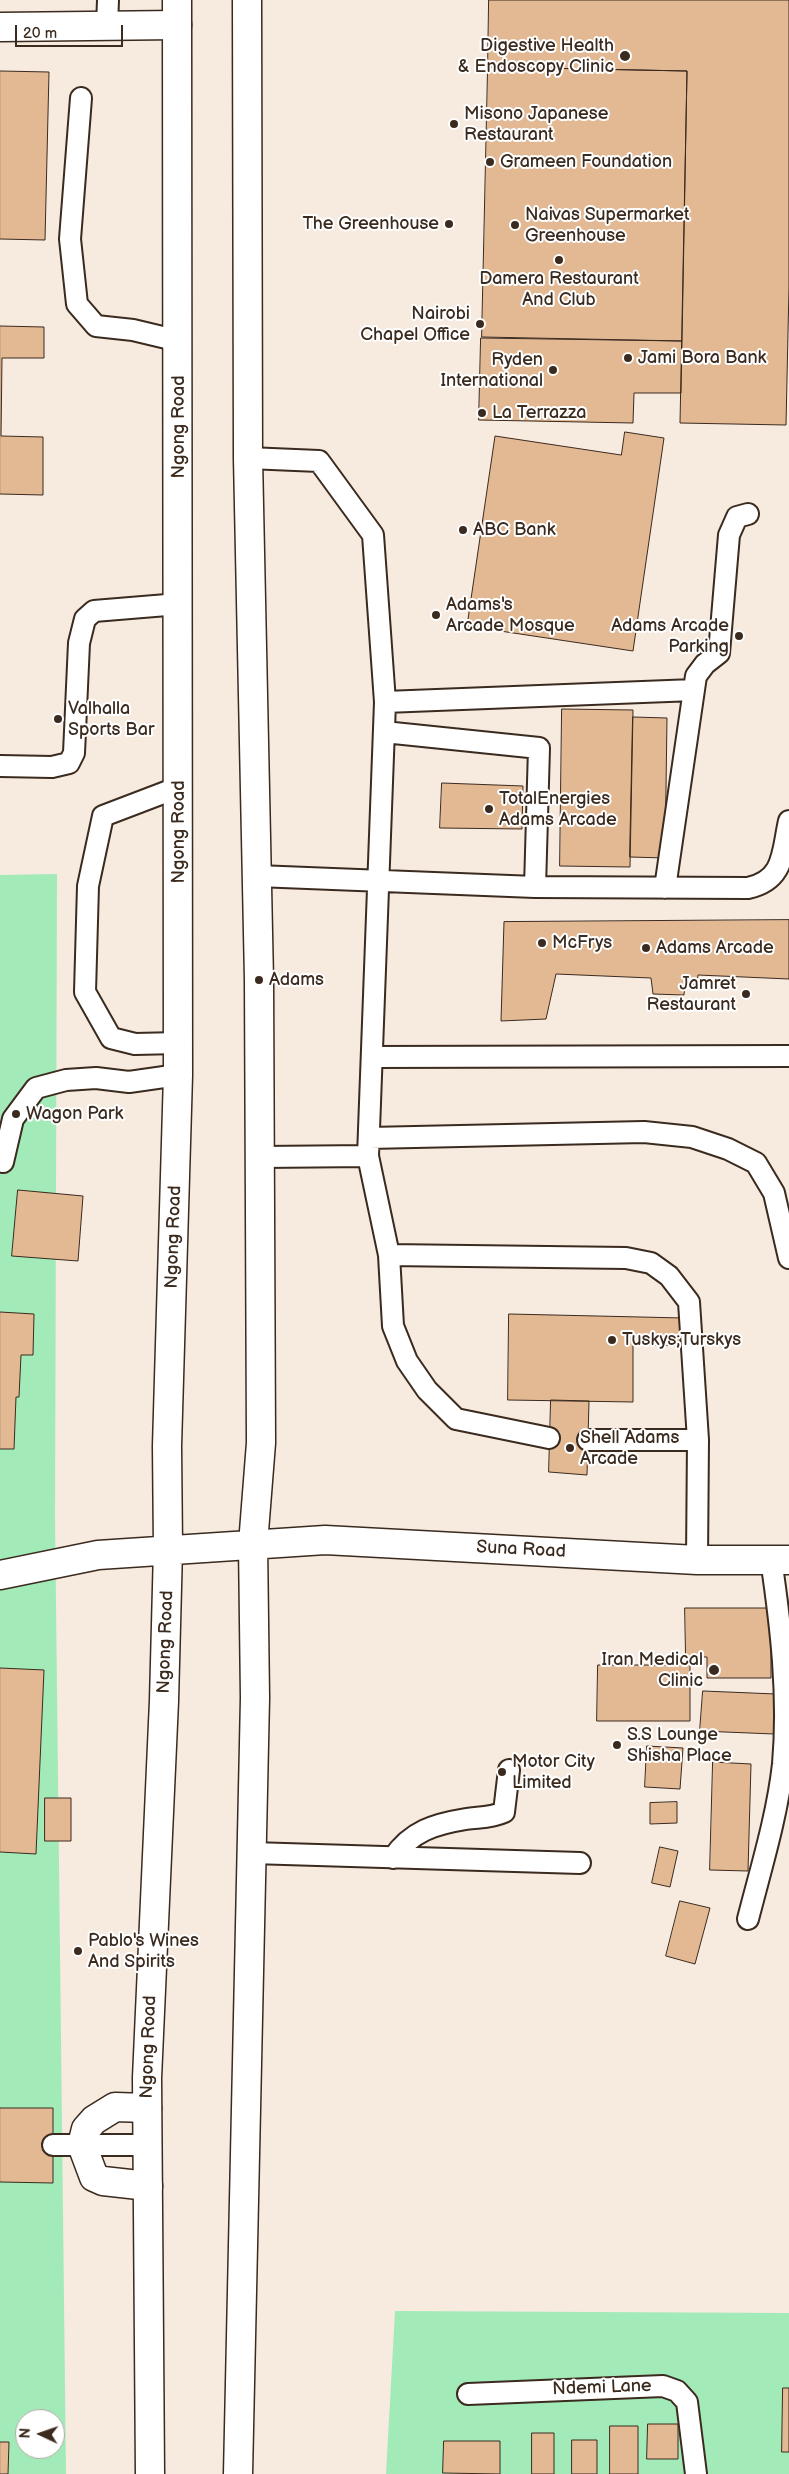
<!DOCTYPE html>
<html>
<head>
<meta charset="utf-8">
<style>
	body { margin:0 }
	#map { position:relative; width:789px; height:2474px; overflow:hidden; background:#f7eadf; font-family:"Balsamiq Sans",sans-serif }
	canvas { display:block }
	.north { position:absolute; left:15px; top:2409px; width:50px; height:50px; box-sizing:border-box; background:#fff; border:1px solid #b1aaa5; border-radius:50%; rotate:273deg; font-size:14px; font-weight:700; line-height:20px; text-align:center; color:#3b2a1e }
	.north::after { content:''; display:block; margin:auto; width:18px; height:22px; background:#3b2a1e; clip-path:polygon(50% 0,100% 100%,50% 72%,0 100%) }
	.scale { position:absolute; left:15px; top:25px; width:108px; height:22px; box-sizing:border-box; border:2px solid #3b2a1e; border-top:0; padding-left:6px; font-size:15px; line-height:18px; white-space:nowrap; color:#3b2a1e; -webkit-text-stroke:4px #fff; paint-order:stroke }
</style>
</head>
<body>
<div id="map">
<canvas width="789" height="2474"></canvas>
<div class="north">N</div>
<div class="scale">20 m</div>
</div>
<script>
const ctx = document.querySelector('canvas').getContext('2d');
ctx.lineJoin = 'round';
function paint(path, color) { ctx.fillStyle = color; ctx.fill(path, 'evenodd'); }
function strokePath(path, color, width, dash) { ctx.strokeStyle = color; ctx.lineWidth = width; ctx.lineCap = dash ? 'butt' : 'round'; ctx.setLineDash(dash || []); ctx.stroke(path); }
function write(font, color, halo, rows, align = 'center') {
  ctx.font = font + ' "Balsamiq Sans",sans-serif'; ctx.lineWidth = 4; ctx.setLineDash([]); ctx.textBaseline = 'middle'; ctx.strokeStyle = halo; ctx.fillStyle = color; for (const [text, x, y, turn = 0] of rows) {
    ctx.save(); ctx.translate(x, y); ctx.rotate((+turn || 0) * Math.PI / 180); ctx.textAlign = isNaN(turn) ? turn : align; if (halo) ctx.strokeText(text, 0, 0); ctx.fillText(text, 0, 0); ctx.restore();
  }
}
const green = new Path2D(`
	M57 874 55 1516 66 2474H0V875ZM25 2419H55V2449H25Z
	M395 2311 789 2313V2474H386Z`);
const building = new Path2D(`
	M489 0H789V287L786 425 680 423 687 71 488 67Z
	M488 67 687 71 682 341 482 337Z
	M0 71 49 72 45 240 0 239Z
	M0 326 44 327V358H2L1 436 43 437V495L0 494Z
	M481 338 682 341 681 393H634L633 423 479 420Z
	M625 432 664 438 633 651 467 626 495 436 621 455Z
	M562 709 633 710 630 867 560 866Z
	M633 717 667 718 665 858 630 857Z
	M442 783 523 786 522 829 440 828Z
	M789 920V979L698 975 697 984H685L684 995 653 994 651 978 556 974 546 1019 501 1021 504 922Z
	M18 1190 83 1196 78 1261 12 1256Z
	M0 1312 34 1314 33 1355H21L19 1397H16L14 1449H0Z
	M509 1314 684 1318 683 1346 633 1344V1402L508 1400Z
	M551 1400 589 1401 587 1475 549 1472Z
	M685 1608H771V1678H707V1657H686Z
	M598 1665H690V1721H597Z
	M0 1668 44 1670 36 1854 0 1852Z
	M703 1691 776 1694 774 1734 700 1731Z
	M647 1746 683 1748 680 1789 645 1787Z
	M713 1762 751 1764 748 1871 710 1870Z
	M45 1798H71V1841H45Z
	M677 1802V1823L650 1824V1803Z
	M660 1847 678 1851 670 1887 652 1883Z
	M680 1901 710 1908 695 1964 666 1956Z
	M0 2108H53V2183L0 2182Z
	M783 2388H789V2452H782Z
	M648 2424H678V2459H647Z
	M610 2426H638V2474H610Z
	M532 2433H554V2474H532Z
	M572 2440H597V2474H572Z
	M444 2441H500V2474L443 2473Z
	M0 2442H9L8 2474H0Z`);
const lane = new Path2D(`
	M107 27 108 0
	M81 98 70 239 77 304 96 326 133 330 179 341
	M248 458 319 461 373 535 385 702 368 1156
	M385 702 694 690
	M0 766 52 767 69 763 74 753 79 643 85 619 94 611 179 604
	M257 876 535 887 539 748 384 732
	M535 887 748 888C785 880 782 852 789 821
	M665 888 696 676 705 664 719 653 729 535 737 517 748 514
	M178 1043 135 1044 111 1038 85 992 88 886 103 816 179 787
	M372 1057 789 1056
	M369 1138 644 1132 692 1137 728 1149 756 1163 774 1193 789 1258
	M261 1157 368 1156 389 1255 393 1326 407 1361 427 1390 456 1419 549 1438
	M3 1162 13 1119 36 1088 66 1080 96 1078 129 1082 178 1075
	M389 1255 626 1258 651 1263 669 1276 689 1302 698 1440
	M588 1440H698L697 1560
	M252 1853 580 1863
	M393 1858C411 1831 435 1824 466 1819 480 1817 491 1818 504 1812L509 1770
	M748 1919C761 1868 777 1817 783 1764 789 1696 781 1627 771 1559
	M53 2145H148
	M468 2394 663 2386 677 2391 687 2402 696 2474`);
const street = new Path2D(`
	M0 27 177 25
	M147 2108 115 2107 94 2120 86 2129 82 2145 94 2177 103 2181 148 2186`);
const secondary = new Path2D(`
	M0 1575 98 1555 325 1540 697 1560H789
	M150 2474 147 2078 164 1701 168 1549 167 1446 178 1075 177 0
	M238 2474 255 1698 253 1544 261 1443 259 980 248 458 247 0`);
const markers = [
	[625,56,6,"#3b2a1e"],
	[454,124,5,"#3b2a1e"],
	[490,162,5,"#3b2a1e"],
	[449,224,5,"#3b2a1e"],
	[515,225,5,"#3b2a1e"],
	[559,260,5,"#3b2a1e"],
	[480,324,5,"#3b2a1e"],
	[628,358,5,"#3b2a1e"],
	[553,370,5,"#3b2a1e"],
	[482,413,5,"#3b2a1e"],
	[463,530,5,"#3b2a1e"],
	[436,615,5,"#3b2a1e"],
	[739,636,5,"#3b2a1e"],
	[58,719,5,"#3b2a1e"],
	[489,809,5,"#3b2a1e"],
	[542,943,5,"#3b2a1e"],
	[646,948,5,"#3b2a1e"],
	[259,980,5,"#3b2a1e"],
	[746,994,5,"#3b2a1e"],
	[16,1114,5,"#3b2a1e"],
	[612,1340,5,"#3b2a1e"],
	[570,1448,5,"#3b2a1e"],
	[714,1670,6,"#3b2a1e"],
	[617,1745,5,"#3b2a1e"],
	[502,1772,5,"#3b2a1e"],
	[78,1951,5,"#3b2a1e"]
];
const poiNames = [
	["Digestive Health",614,46,"right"],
	["& Endoscopy Clinic",614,67,"right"],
	["Misono Japanese",464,114],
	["Restaurant",464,135],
	["Grameen Foundation",500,162],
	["Naivas Supermarket",525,215],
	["Greenhouse",525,236],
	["The Greenhouse",439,224,"right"],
	["Damera Restaurant",559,279,"center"],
	["And Club",559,300,"center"],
	["Nairobi",470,314,"right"],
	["Chapel Office",470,335,"right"],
	["Jami Bora Bank",638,358],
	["Ryden",543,360,"right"],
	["International",543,381,"right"],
	["La Terrazza",492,413],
	["ABC Bank",473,530],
	["Adams's",446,605],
	["Arcade Mosque",446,626],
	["Adams Arcade",729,626,"right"],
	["Parking",729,647,"right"],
	["Valhalla",68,709],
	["Sports Bar",68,730],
	["TotalEnergies",499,799],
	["Adams Arcade",499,820],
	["McFrys",552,943],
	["Adams Arcade",656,948],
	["Adams",269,980],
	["Jamret",736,984,"right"],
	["Restaurant",736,1005,"right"],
	["Wagon Park",26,1114],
	["Tuskys;Turskys",622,1340],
	["Shell Adams",580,1438],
	["Arcade",580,1459],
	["Iran Medical",703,1660,"right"],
	["Clinic",703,1681,"right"],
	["S.S Lounge",627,1735],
	["Shisha Place",627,1756],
	["Motor City",512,1762],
	["Limited",512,1783],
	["Pablo's Wines",88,1941],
	["And Spirits",88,1962]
];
const streetNames = [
	["Ngong Road",179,427,-90],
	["Ngong Road",179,832,-90],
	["Ngong Road",174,1237,-88],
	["Suna Road",521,1550,3],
	["Ngong Road",166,1642,-88],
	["Ngong Road",149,2047,-88],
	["Ndemi Lane",602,2388,-2]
];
paint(green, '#a2ebb9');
paint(building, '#e3b994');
strokePath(building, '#3b2a1e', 1);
strokePath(lane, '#3b2a1e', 24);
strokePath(street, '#3b2a1e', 31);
strokePath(secondary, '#3b2a1e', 31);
strokePath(lane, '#fff', 20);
strokePath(street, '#fff', 28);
strokePath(secondary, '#fff', 28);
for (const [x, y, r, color] of markers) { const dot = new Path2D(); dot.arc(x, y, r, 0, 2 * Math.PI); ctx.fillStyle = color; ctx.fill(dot); strokePath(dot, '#fff', 2); }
write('18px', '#3b2a1e', '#fff', poiNames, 'left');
write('18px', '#3b2a1e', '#fff', streetNames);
</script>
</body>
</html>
